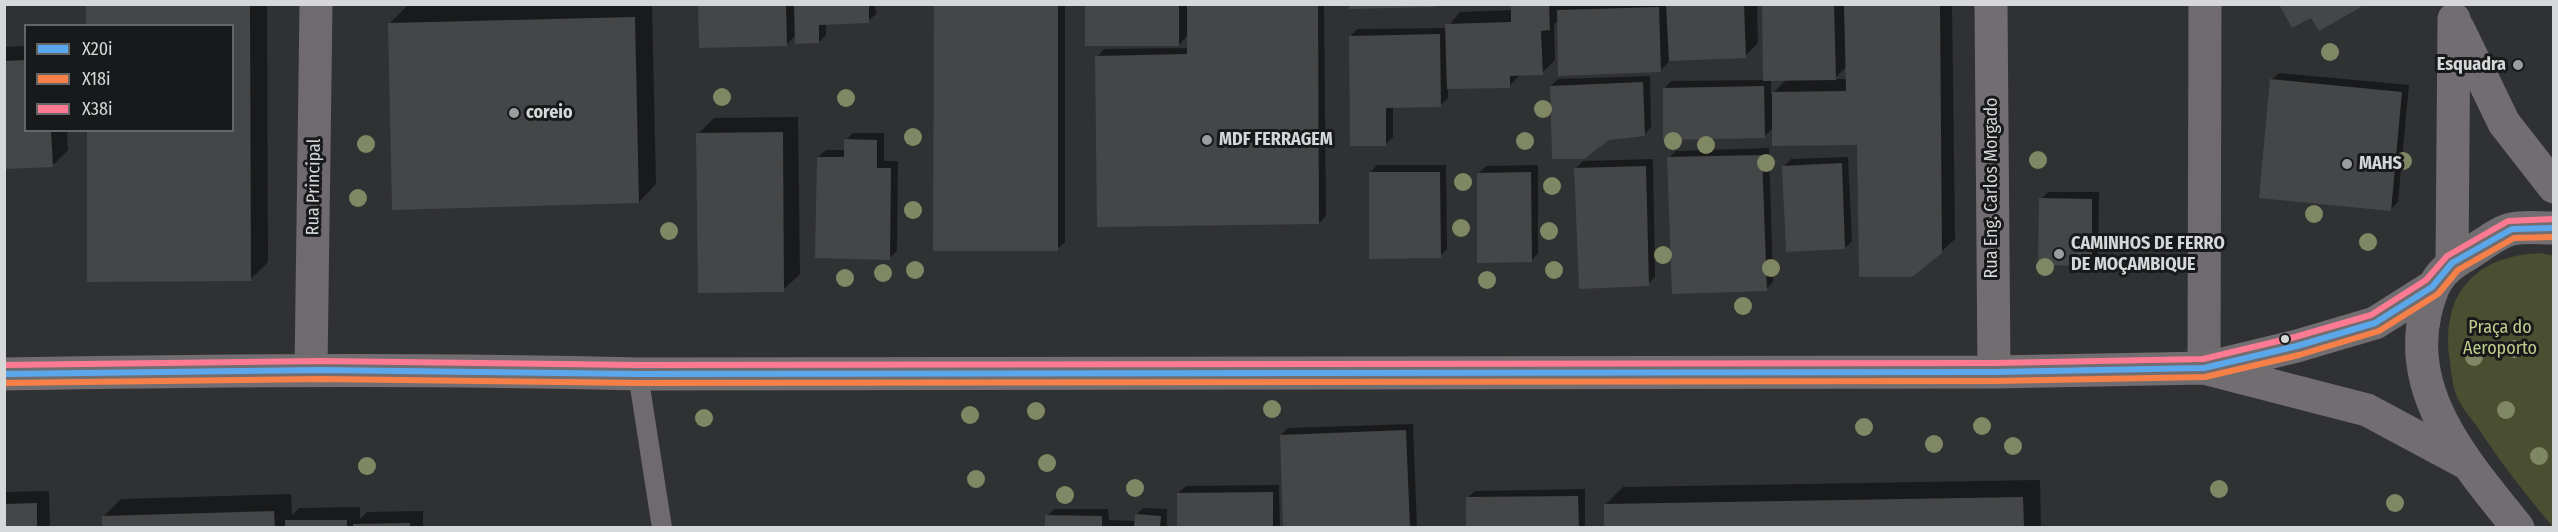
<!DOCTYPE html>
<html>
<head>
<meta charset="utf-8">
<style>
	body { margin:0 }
	#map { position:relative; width:2558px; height:532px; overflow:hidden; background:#303133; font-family:"Fira Sans Condensed",sans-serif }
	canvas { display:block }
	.frame { position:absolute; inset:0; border:6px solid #d5d7d8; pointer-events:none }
	.legend { position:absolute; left:24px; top:24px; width:210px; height:108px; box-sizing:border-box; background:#18191a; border:2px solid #646566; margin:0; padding:8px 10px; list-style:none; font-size:18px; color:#d5d7d8 }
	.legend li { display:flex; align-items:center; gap:12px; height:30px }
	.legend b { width:30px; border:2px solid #646566 }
</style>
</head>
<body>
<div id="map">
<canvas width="2558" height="532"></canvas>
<div class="frame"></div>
<ul class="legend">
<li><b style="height:8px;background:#5aa8eb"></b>X20i</li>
<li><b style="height:8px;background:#f78048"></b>X18i</li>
<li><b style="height:8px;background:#fe7a93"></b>X38i</li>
</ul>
</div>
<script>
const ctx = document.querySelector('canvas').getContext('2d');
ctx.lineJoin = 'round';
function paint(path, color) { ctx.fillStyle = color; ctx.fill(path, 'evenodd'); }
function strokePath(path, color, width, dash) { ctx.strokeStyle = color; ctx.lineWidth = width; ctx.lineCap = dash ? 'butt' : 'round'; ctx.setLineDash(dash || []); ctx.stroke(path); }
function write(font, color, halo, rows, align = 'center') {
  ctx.font = font + ' "Fira Sans Condensed",sans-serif'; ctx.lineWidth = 6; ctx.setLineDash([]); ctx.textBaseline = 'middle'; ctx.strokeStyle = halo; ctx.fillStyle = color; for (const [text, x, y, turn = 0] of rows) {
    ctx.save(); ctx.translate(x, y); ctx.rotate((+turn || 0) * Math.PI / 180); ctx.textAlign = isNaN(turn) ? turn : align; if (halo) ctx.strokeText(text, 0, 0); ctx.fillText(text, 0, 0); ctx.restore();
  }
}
const green = new Path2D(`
	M2540 253 2554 256 2553 527C2526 495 2501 463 2478 428 2471 418 2462 408 2457 397 2453 387 2451 373 2450 361 2440 295 2474 256 2540 253Z`);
const shadow = new Path2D(`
	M90 4H267L268 262 250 280 232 130V26L88 7Z
	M468 4H652L656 184 639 202 389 24 407 6Z
	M699 4H875L876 14 868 21 826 23V35L819 42 796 35 786 45Z
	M936 4H1065V242L1057 249Z
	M1087 4H1324L1326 216 1319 223 1097 57 1104 49 1188 48V35L1179 45Z
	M1513 4H1562V7L1564 4H1757L1758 43 1745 56 1668 60V63L1660 71 1559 20 1554 24 1555 60 1542 73 1521 74 1509 86 1448 87V98L1440 106 1393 107V137L1386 144 1350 37 1357 29 1447 28 1460 12 1513 10Z
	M1763 4H1952L1955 239 1941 252 1859 143 1773 128 1765 136 1664 89 1671 81 1764 80ZM1847 66 1848 79H1834ZM1787 79 1771 95V80Z
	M26 46V130H67L68 150 52 166 4 168V47Z
	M2279 73 2409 85 2398 202 2391 209 2271 80Z
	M1650 76 1651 127 1644 135 1551 86 1558 79Z
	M798 117 800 274 783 290 698 134 714 118Z
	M853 133H884V161H898L897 251 889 258 818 157 826 150H846V140Z
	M1769 148 1773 282 1766 289 1669 158 1676 151Z
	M1848 157 1852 241 1845 248 1784 166 1791 159Z
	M1653 159 1655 277 1648 284 1576 168 1583 161Z
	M1377 165H1446L1447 249 1440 256 1370 173Z
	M1538 165V253L1531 261 1478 174 1486 166Z
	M2048 192H2099L2098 257 2091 264 2041 199Z
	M1413 424 1417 528H1284L1281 435 1288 428Z
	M2040 480 2041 528H1606V504L1623 487Z
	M1279 485 1280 528H1178V493L1186 486Z
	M1585 489V528H1468L1467 498 1475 491Z
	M49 491 50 528H4V492Z
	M291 494 292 515 299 508 360 507V519L367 512 423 511V528H104V516L121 499Z
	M1143 508 1167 509V528H1047V516L1054 509H1108L1109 520 1136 521V515Z`);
const building = new Path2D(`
	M698 4H786L787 46 699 48Z
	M794 4H869V23L819 25V43L795 44Z
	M934 4H1058V251H933Z
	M1085 4H1179V46H1085Z
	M1187 4H1318L1319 224 1097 227 1095 56 1187 54Z
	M1349 4H1435V7L1349 9Z
	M1511 4H1549L1550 30 1541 31 1543 75 1510 76V88L1447 89 1445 24 1511 22Z
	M1666 4H1744L1746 58 1669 61Z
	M1762 4H1834L1836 80 1763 81Z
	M1844 4H1940L1942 253 1912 277H1859L1857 145 1772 146V92L1846 91Z
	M2279 4H2359L2361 7 2319 31 2311 18 2292 28Z
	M250 5 251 281 87 282V130H232V26H86V6Z
	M1659 7 1661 72 1558 76 1557 10Z
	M635 17 639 203 392 210 388 23Z
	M1440 34 1441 107 1386 108V146H1350L1349 36Z
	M26 60V130H51L53 167 4 169V61Z
	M2270 79 2402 92 2391 211 2259 198Z
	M1643 82 1645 136 1609 140 1584 159H1552L1550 86Z
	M1764 86 1765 138 1663 140V88Z
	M783 132 784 292 698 293 696 133Z
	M844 139 877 140V168H891L890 260 815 258 817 157H844Z
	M1762 155 1767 291 1672 294 1667 157Z
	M1842 163 1845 249 1786 252 1782 166Z
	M1646 166 1649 286 1579 289 1574 168Z
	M1369 172H1440L1441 258 1369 259Z
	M1531 172 1532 262 1477 263V173Z
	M2039 198 2092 199V266L2038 265Z
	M1406 430 1410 528H1283L1280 435Z
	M1273 492V528H1177V493Z
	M1578 496 1579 528H1466V497Z
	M2023 497 2024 528H1604V504Z
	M37 503V528H4V504Z
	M274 511 275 528H102V516Z
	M1135 514 1161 516 1160 528H1134Z
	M1045 515 1102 516V528H1045Z
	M285 520H347V528H285Z
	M410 523V528H353V524Z`);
const lane = new Path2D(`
	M638 374 662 528`);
const street = new Path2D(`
	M2204 368 2205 4
	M311 369 316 4`);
const secondary = new Path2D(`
	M1991 4 1994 372
	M2458 28 2504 123 2554 187
	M2452 263 2454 19
	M2210 367 2297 346 2375 323 2432 287
	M4 374C216 370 426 368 638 374L1994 372 2204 368 2367 410 2464 462
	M2518 528C2469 466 2406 398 2425 314 2432 285 2438 271 2465 256 2479 248 2497 232 2512 229 2525 226 2541 228 2554 228`);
const bus1 = new Path2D(`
	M4 374 321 370 638 374 1994 372 2204 368 2297 346 2375 323 2432 287 2452 263 2512 229 2554 228`);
const bus2 = new Path2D(`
	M4 383 321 379 638 383 1994 381 2205 377 2299 355 2379 331 2438 294 2458 270 2514 238 2554 237`);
const bus3 = new Path2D(`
	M4 365 321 361 638 365 1994 363 2203 359 2295 337 2371 315 2426 280 2447 256 2508 221 2554 219`);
const trees = [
	[2330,52],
	[722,97],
	[846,98],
	[1543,109],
	[913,137],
	[1525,141],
	[1673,141],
	[366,144],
	[1706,145],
	[2038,160],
	[2403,161],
	[1766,163],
	[1463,182],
	[1552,186],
	[358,198],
	[913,210],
	[2314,214],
	[1461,228],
	[669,231],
	[1549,231],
	[2368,242],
	[1663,255],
	[2045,267],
	[1771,268],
	[915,270],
	[1554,270],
	[883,273],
	[845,278],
	[1487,280],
	[1743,306],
	[2514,349],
	[2474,357],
	[1272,409],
	[2506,410],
	[1036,411],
	[970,415],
	[704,418],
	[1982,426],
	[1864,427],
	[1934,444],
	[2013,446],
	[2539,456],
	[1047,463],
	[367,466],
	[976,479],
	[1135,488],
	[2219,489],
	[1065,495],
	[2395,503]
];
const markers = [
	[2518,65,6,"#9b9d9e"],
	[514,113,6,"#9b9d9e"],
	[1207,140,6,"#9b9d9e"],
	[2347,164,6,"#9b9d9e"],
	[2059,254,6,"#9b9d9e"],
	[2285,339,5,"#d5d7d8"]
];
const poiNames = [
	["Esquadra",2506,65,"right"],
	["coreio",526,113],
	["MDF FERRAGEM",1219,140],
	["MAHS",2359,164],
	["CAMINHOS DE FERRO",2071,244],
	["DE MOÇAMBIQUE",2071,265]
];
const streetNames = [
	["Rua Principal",314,187,-89],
	["Rua Eng. Carlos Morgado",1992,188,-90]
];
const parkNames = [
	["Praça do",2500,328],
	["Aeroporto",2500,349]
];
paint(green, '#494f30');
paint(shadow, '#0007');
paint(building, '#454647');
strokePath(lane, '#6f6a6e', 20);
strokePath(street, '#6f6a6e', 33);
strokePath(secondary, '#716d70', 33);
strokePath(bus1, '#5aa8eb', 6);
strokePath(bus2, '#f78048', 6);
strokePath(bus3, '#fe7a93', 6);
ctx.fillStyle = '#808764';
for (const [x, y] of trees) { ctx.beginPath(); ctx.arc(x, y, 9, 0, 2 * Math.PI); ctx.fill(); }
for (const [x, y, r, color] of markers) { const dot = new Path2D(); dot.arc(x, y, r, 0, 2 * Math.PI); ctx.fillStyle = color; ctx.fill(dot); strokePath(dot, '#18191a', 2); }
write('bold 18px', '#d5d7d8', '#18191a', poiNames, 'left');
write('18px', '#d5d7d8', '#18191a', streetNames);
write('18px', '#c1cd8d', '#18191a', parkNames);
</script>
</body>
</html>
